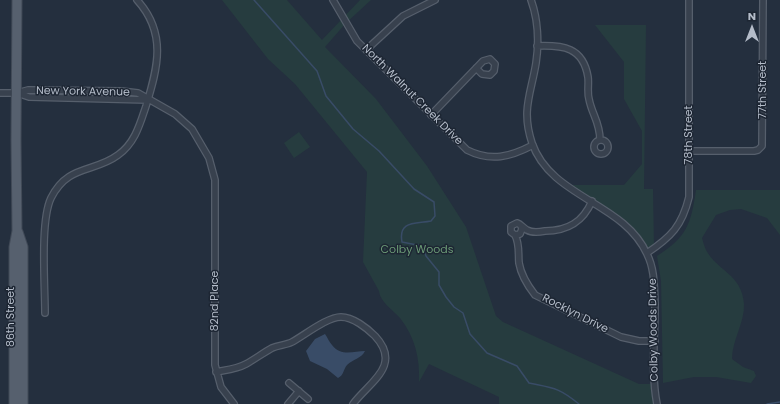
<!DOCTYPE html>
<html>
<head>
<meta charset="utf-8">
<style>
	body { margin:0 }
	#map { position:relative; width:780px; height:404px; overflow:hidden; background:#242f3e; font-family:Poppins,sans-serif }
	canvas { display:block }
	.north { position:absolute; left:732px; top:8px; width:40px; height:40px; -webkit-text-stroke:3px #1d2633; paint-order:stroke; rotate:0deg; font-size:11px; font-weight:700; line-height:16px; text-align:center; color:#b4bcc9 }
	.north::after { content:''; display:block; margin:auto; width:14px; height:18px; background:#b4bcc9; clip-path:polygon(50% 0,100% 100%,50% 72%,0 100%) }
</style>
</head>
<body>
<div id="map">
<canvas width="780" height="404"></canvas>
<div class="north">N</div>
</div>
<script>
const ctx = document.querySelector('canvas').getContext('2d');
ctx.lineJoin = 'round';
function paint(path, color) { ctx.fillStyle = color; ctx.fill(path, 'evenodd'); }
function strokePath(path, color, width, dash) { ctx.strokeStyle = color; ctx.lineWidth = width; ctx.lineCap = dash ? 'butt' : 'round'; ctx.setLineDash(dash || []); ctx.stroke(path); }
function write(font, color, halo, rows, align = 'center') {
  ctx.font = font + ' Poppins,sans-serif'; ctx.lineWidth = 3; ctx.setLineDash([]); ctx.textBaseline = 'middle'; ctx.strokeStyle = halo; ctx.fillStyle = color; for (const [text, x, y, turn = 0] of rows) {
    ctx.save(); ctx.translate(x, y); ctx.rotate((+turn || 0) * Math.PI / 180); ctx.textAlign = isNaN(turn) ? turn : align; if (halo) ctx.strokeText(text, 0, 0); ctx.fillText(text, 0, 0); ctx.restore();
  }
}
const green = new Path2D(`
	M222 0H287L322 40 360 0H371L346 23 325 47 376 99 427 166 466 227 496 316 503 322 639 384H655V404H499V397L429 364 419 382C420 358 415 337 400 318 393 310 380 302 379 291L363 262 367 172 295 84 268 59Z
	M595 25H646L644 189H653L654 248 647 253 632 231 565 185H624L642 164V131L624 99V62Z
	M299 132 310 147 294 158 284 143Z
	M696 190H780V235L767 218 741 209 730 210 716 215 702 238C703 241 704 246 706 250 717 271 742 274 744 304 745 322 732 340 732 359L743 367 754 371 756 376 751 383 716 377H694L663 383 661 281 657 256C687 237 691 224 696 190Z`);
const water = new Path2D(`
	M325 334C328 338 329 342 332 345 341 357 354 351 365 351 361 359 353 359 347 365 343 370 344 375 338 378L327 369 310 361 306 351 315 339Z`);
const stream = new Path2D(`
	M254 0 317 71 326 96 353 129 379 151 414 189 434 202 435 216 431 221C416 224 398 220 402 242L422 246 426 256 439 272V285L446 297 454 307 463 313 470 334 487 353 517 366 529 383C553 388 558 387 579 404
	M767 404 780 402`);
const minor = new Path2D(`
	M333 0 357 41 467 150C491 162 510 157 533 145
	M531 0C538 19 539 43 536 63 531 94 521 110 532 143 551 198 624 202 647 254 655 270 654 287 655 304 655 334 651 375 657 404
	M537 46C563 45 583 47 588 77 589 84 587 92 589 99 592 115 600 122 600 140
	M366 50 403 16 435 0
	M0 93H17L28 90 121 91 138 93 175 114 192 129 209 158 215 180V365L221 387 234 404
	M17 93 29 97 147 100
	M431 115 483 61 490 59 495 64 494 71 490 75 482 74 476 68
	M594 147a7 7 0 1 1 14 0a7 7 0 1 1-14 0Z
	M689 151H754L758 150 762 146 763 0
	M521 226 522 229 520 234 515 235 511 232V226L517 223C521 224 523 228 527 230 532 233 540 232 545 231 568 231 583 222 592 201
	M515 235C520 245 518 253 519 263 521 275 528 286 535 295L621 337 639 341H655
	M647 253C671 237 682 226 689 197V0
	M45 313C45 285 40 221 51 198 68 164 94 173 118 155 135 143 140 124 146 106 158 67 167 33 137 0
	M216 372C226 370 237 369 246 364 255 359 263 353 272 348 279 345 286 345 292 342 305 335 327 317 341 317 353 317 367 328 375 336 403 366 368 383 353 404
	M289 383 308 399
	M288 404 299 391`);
const primary = new Path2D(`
	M18 232 23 247V404
	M14 404V247L17 231 16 140 17 0`);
const streetNames = [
	["77th Street",763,90,-90],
	["New York Avenue",83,92,1],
	["North Walnut Creek Drive",412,95,45],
	["78th Street",689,135,-90],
	["82nd Place",215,301,-90],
	["Rocklyn Drive",575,314,27],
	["86th Street",11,317,-90],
	["Colby Woods Drive",654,330,-91]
];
const parkNames = [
	["Colby Woods",417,250]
];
paint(green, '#263c3f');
paint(water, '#394c67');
strokePath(stream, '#394c67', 1.5);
strokePath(minor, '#565f6c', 8);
strokePath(primary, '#414a57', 11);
strokePath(minor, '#38414e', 5.5);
strokePath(primary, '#56606e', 9);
write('11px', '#b4bcc9', '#1d2633', streetNames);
write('11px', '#6b9a76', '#1d2633', parkNames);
</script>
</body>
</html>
